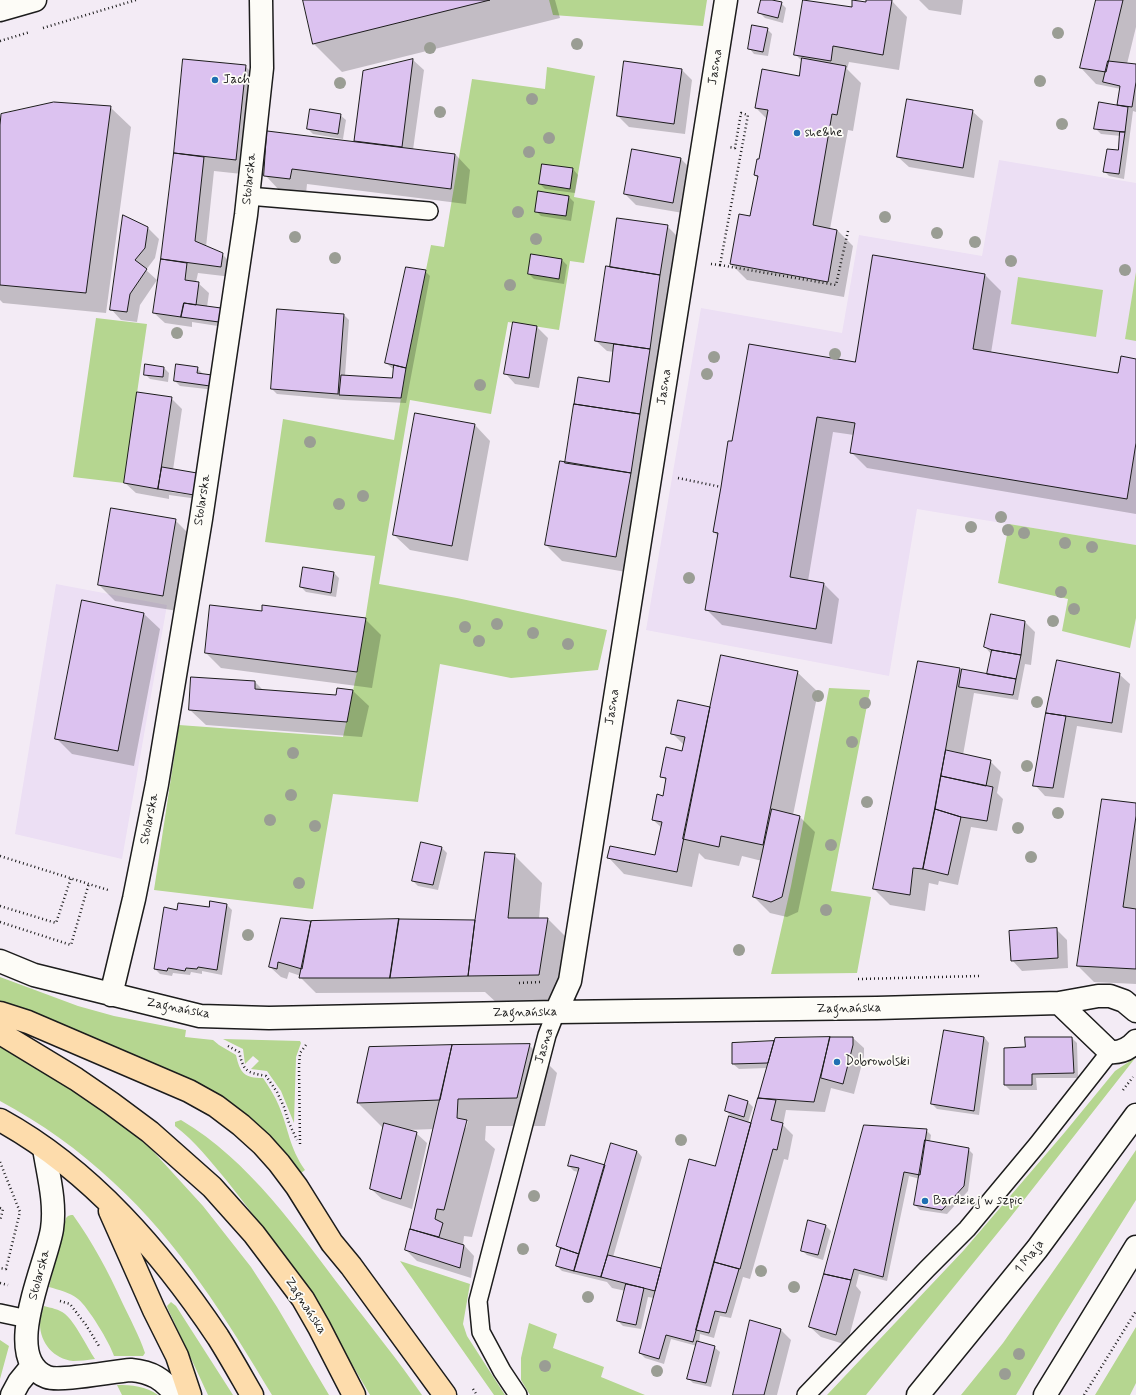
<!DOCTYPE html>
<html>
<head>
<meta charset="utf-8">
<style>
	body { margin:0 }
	canvas { display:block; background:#f3ebf5 }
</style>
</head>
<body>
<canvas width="1136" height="1395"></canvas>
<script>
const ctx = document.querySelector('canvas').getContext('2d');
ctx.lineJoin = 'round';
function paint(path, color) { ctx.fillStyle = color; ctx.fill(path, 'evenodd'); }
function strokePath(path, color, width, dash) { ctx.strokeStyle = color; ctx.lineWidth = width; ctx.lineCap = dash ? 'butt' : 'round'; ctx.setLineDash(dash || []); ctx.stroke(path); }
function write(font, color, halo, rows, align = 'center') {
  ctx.font = font + ' Mynerve,sans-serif'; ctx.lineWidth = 3.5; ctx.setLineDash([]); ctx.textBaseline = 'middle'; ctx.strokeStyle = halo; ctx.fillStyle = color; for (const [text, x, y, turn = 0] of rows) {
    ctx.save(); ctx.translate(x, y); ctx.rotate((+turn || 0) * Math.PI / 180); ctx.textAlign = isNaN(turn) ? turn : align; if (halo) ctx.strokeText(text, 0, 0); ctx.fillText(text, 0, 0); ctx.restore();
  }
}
const built = new Path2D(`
	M999 160 1136 183V545L917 509 889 676 646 630 701 308 842 333 859 235 982 256Z
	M56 584 167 605 122 859 15 834Z`);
const green = new Path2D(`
	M549 0H707L703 26 553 15Z
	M547 67 595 76 574 197 595 201 584 263 570 261 559 330 508 322 491 414 410 400 379 584 457 598 607 630 598 670 511 678 440 664 418 802 333 794 313 909 154 890 179 725 343 737 357 672 375 556 265 542 283 419 394 440 406 368 431 245 444 247 472 79 545 89Z
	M1136 272V341L1125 339Z
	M1018 277 1103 290 1096 337 1011 324Z
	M96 318 147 324 124 483 73 477Z
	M1009 524 1136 545V618L1130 648 1062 631 1068 599 998 583Z
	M829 688 870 690 831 891 871 897 857 973 771 974 791 886Z
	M0 977 78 1006 114 1016 186 1030 185 1037 213 1040 219 1045 236 1055C240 1073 244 1078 263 1078 269 1087 275 1096 279 1106 289 1130 289 1147 305 1170L301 1173 282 1152 251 1124 0 1005Z
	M223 1039 300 1041 301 1043 296 1057 294 1123 281 1091 267 1071 251 1069 259 1061 253 1056 245 1064 243 1049Z
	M0 1043 46 1069 122 1124 151 1149 203 1206 251 1267 277 1307 329 1395H272C227 1320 179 1242 113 1182 79 1150 41 1123 0 1101Z
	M1136 1057 1009 1219 866 1395H827L964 1250 1065 1132 1115 1071Z
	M181 1120C250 1161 297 1230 345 1293 371 1327 398 1360 422 1395H370C327 1321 281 1248 227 1181 211 1162 195 1141 175 1126V1122Z
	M1136 1150V1200L1059 1323 1016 1395H961L1003 1343 1073 1243Z
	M71 1215H73C93 1243 108 1271 122 1302 130 1319 139 1335 145 1353L143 1356H114C110 1343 88 1307 78 1299 69 1292 59 1290 49 1287L66 1218 68 1216Z
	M400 1261 470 1284 463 1324 467 1336 505 1395H494Z
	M171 1302 176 1306 233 1395H208L168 1309 167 1306Z
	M44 1306C51 1308 59 1309 65 1314 75 1322 87 1347 95 1359 87 1360 80 1361 73 1361 54 1359 40 1343 40 1324 40 1318 42 1312 44 1306Z
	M529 1323 557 1334 553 1348 604 1367 601 1377 645 1395H530L521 1380V1358Z
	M1136 1327V1383L1130 1395H1095Z
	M0 1340 9 1346 0 1379Z
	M117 1385C132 1385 146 1386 158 1395H122Z`);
const shadow = new Path2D(`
	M304 0H555L560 18 342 72 314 44Z
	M762 0 781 3 786 8 783 23 765 18 760 13Z
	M804 0 853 8 867 3V0H887L892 1 907 17 899 70 849 62 847 69 861 83 853 131 848 130 830 229 837 230 853 246 844 297 747 280 731 264 751 217 758 179 755 175 760 161 767 119 756 108 800 77 803 62 795 54Z
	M919 0H963L961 15 929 10Z
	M1097 0H1136V27L1127 64 1136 65V112L1133 111 1124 179 1109 176 1104 171 1119 152 1121 136 1101 134 1096 129 1118 106 1121 89 1096 84 1081 68Z
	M767 29 772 34 768 56 754 54 749 48Z
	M184 60 245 66 261 82 251 175 214 171 206 247 222 254 233 265 232 277 198 273 196 282 198 283 209 293 207 307 221 309 226 314 224 327 192 322V327L165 323 154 313 175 153Z
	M413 60 424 70 413 150 455 154 470 170 466 204 307 184 306 194 280 191 265 175 357 143 355 141 364 72Z
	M681 69 692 80 685 134 629 127 618 116Z
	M110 107 131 127 106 313 3 303 0 300V134Z
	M972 111 983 121 974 178 909 167 898 157Z
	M340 115 346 120 343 139 313 134 308 129Z
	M681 159 691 169 683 213 636 205 625 194Z
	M543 165 573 169 578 175 575 193 545 189 540 184Z
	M569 197 574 202 571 221 541 216 536 211Z
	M667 226 678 237 632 573 562 561 546 545 566 463 610 383 614 352 607 351 596 341 611 268Z
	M148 228 159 239 155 258 146 270 157 280 140 305 137 322 121 320 111 309Z
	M873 256 985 275 1001 291 991 353 1119 374 1136 360V514L867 468 851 452 854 435 833 432 808 581 824 584 839 599 832 644 722 625 706 609 718 536 714 532 733 443 856 363Z
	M562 260 567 265 564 284 534 279 529 274Z
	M425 271 430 276 406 403 344 400 277 394 272 389 344 315 349 320 345 376 393 380 395 369 392 368 386 363Z
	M514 323 537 327 548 338 539 388 515 384 505 373Z
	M164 368 169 373 168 382 150 379 145 374Z
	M197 368 202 373 215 390 180 386 175 381Z
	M138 393 171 398 182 409 173 470 196 474 202 479 198 499 169 495V499L136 493 125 483ZM170 490 199 494 198 496 170 492Z
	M475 425 490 441 468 561 410 550 394 535Z
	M175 520 191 536 178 611 115 601 99 585Z
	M304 568 334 573 339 578 336 597 306 592 301 587Z
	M83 602 144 614 160 629 134 766 72 754 56 738Z
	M365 619 381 635 372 688 221 668 206 653Z
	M1025 622 1035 632 1031 665 1025 664 1018 700 974 693 963 755 990 761 1001 772 997 793 1003 799 997 831 971 827 958 885 939 881 938 885 929 883 925 911 890 905 874 889 960 669 963 672 988 675 992 655 985 647Z
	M1058 661 1119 674 1130 684 1122 733 1077 726 1064 798 1045 796 1035 785Z
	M797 672 818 692 793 815 800 817 815 832 798 912 787 917 770 913 754 897 762 861 742 856 739 866 705 859 699 853 692 887 624 874 609 858 656 856 662 828 653 820 663 797 667 781 661 776 683 752 684 745 672 733 678 701 711 708Z
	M255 682 263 690 337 696 338 689 353 691 369 706 362 737 206 725 190 710Z
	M1136 804V984L1094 982 1078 966Z
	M442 848 447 853 438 890 418 886 413 881Z
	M514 855 542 883 539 919H548L576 947 567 1003 498 1004 485 992 316 993 300 977 301 976 289 972 287 979 281 977 270 967 311 922H476Z
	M211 902 227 905 232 910 222 975 202 971V974L191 972 190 975 173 973 172 976 160 974 155 969 178 911 210 908Z
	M1056 929 1067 940 1068 968 1022 971 1012 960Z
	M984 1037 989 1043 979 1115 937 1109 932 1104Z
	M853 1038 864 1048V1056L854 1094 831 1088 825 1112 786 1110 783 1125 793 1135 788 1160 784 1159 750 1279 743 1277 731 1318 720 1316 714 1338 700 1334 699 1343 714 1347 720 1352 711 1387 693 1383 688 1378 697 1346 671 1339 664 1364 645 1358 640 1353 654 1298 648 1297 641 1329 623 1326 618 1321 626 1291 612 1288 607 1282 562 1271 557 1266 561 1250 557 1246 579 1172 574 1171 569 1166H606L637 1151 642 1157 613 1257 661 1269 741 1121V1119L731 1116 726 1111 730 1097 748 1102 753 1107 748 1123 752 1124 767 1068 739 1069 733 1064 774 1042 775 1043 776 1039Z
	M1026 1038H1072L1077 1043 1078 1078H1036L1037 1090H1010L1005 1085 1026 1048Z
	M529 1045 557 1073 545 1126H486L485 1140 495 1149 472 1237 464 1236 463 1244 474 1256 471 1278 417 1261 406 1250 434 1129 407 1130 416 1133 427 1143 412 1209 382 1199 371 1189 384 1129 358 1103ZM466 1121H468L466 1128 464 1127Z
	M926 1130 931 1135 930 1142 968 1149 973 1154 968 1191 947 1214 920 1210 915 1205 920 1179 909 1176 887 1281 859 1274 856 1286 861 1292 847 1345 821 1337 810 1327Z
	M809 1222 826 1226 831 1231 823 1260 807 1255 802 1250Z
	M780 1329 791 1340 777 1395H735Z`);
const building = new Path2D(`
	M303 0H490L313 44Z
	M761 0H772L782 2 778 18 758 13Z
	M803 0 852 7V0L866 2V0H892L883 55 833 46 831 61 794 55Z
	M1096 0H1123L1106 72 1080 68Z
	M752 25 768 28 763 52 748 49Z
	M802 58 846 66 837 115 832 114 813 225 837 230 828 282 730 264 739 214 750 216 758 176 754 175 757 159H759L768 110 755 108 762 69 799 76Z
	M183 59 246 65 236 160 174 153Z
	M413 59 402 147 354 141 363 71Z
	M624 61 682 69 674 124 617 116Z
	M1108 61 1136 64V82L1132 107 1117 105 1120 86 1103 82Z
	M907 99 973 110 963 168 897 157Z
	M54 102 111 106 86 293 0 285V125L1 114Z
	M1099 102 1128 107 1125 132 1094 129Z
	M310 109 341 114 338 134 307 129Z
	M267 131 455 154 451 189 292 169 290 179 264 176Z
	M1120 132H1125L1119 174 1103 172 1107 149 1118 150Z
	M632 149 681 158 673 203 624 194Z
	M174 153 204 157 195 241 223 253 221 267 161 259Z
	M542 164 573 168 570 189 539 184Z
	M538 191 569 196 566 216 535 212Z
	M123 215 148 227 145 248 135 260 147 269 130 294 127 312 110 310Z
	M617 218 668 225 660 275 610 267Z
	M531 254 562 259 559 279 528 274Z
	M873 255 985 274 973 349 1118 373 1121 356 1136 359V443L1127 499 850 453 855 423 817 417 790 577 824 583 816 629 705 610 718 533 713 532 721 487 728 441H732L749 344 855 362Z
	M161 259 187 263 185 280 199 282 196 305 184 303 181 317 153 313Z
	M606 266 660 275 650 349 595 341Z
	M406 267 426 270 406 368 385 363Z
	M184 303 221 308 219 322 181 317Z
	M277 309 344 314 338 394 271 389Z
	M513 322 537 326 529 378 504 374Z
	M614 344 650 349 640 414 574 404 578 377 609 382Z
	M145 364 164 367 163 377 144 375Z
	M176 364 198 367 197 373 212 375 210 386 174 381Z
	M394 365 406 368 401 398 339 395 341 375 392 378Z
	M137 392 172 397 158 489 124 483Z
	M574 404 640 414 631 473 565 463Z
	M415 413 475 424 452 546 393 535Z
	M560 461 631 473 616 557 545 545Z
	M162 467 197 473 194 495 158 489Z
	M111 508 176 519 163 596 98 585Z
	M303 567 334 572 331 593 300 587Z
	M82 600 144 613 118 751 55 739Z
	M210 605 262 611V605L366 618 357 672 205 653Z
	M991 614 1025 621 1021 655 992 650 984 647Z
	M992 650 1021 655 1016 679 987 674Z
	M721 655 798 671 763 845 721 836 719 847 683 839Z
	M1057 660 1120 673 1112 723 1046 713Z
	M918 661 960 668 935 809 923 869 913 868 910 895 873 889Z
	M962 669 1016 679 1013 695 959 687Z
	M191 677 255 681V689L336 695 337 688 353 690 347 722 189 710Z
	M678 700 710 707 677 872 607 858 610 846 655 855 662 822 652 820 657 794 663 796 666 778 660 777 666 747 682 751 685 737 671 734Z
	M1046 713 1066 716 1053 788 1033 786Z
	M946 750 991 760 986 786 941 776Z
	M941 776 993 787 987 821 961 817 935 809Z
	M1102 799 1136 803V816L1123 907 1136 909V969L1077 966Z
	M772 809 800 816 782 897 771 902 753 897Z
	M935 809 961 817 948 875 923 869Z
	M421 842 442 847 433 885 412 881Z
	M485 852 515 854 508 918H548L539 975 468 976 475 920Z
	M210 901 227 904 217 970 198 967 197 969 186 968 185 971 168 968 167 971 154 969 164 907 177 910 178 903 209 907Z
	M281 918 311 921 302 969 278 962 277 969 269 967Z
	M399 919 475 920 468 976 390 978Z
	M399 919 390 978H299L311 921Z
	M1057 928 1058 958 1011 961 1009 931Z
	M944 1030 984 1037 974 1111 931 1104Z
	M830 1037 814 1102 758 1098 775 1038Z
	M830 1037H853V1045L843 1084 821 1078Z
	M1025 1037H1072L1074 1073 1032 1074V1085H1004V1048L1025 1047Z
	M774 1041 768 1063 732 1064V1043Z
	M530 1044 517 1098 458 1099 457 1118 467 1120 444 1210 437 1209 435 1219 443 1223 439 1237 410 1229 452 1045Z
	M452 1045 440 1100 357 1103 369 1047Z
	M729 1095 748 1101 744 1117 725 1111Z
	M758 1098 776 1100 771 1120 783 1123 777 1150 773 1149 740 1269 714 1262Z
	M729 1116 751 1123 693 1342 666 1335 659 1359 639 1353 689 1159 715 1166Z
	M384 1123 417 1132 401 1199 370 1189Z
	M864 1125 927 1129 920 1175 904 1172 883 1277 854 1269 851 1280 824 1274Z
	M925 1140 969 1148 964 1186 942 1210 914 1205Z
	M611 1143 637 1151 601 1277 574 1271Z
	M571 1155 605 1165 579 1254 556 1246 579 1168 568 1166Z
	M808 1220 826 1225 818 1255 801 1251Z
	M410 1229 464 1245 460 1268 405 1250Z
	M561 1248 579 1254 574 1271 556 1266Z
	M608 1255 661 1268 655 1291 601 1277Z
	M714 1262 739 1269 726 1313 715 1311 709 1333 696 1330Z
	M824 1274 851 1280 836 1335 809 1327Z
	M626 1284 644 1288 636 1325 617 1321Z
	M750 1320 781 1329 764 1395H733Z
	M697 1341 715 1346 706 1383 687 1379Z`);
const path = new Path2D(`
	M43 28 136 0
	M0 41 30 32
	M711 264 720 265 748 115 741 113 735 148 729 147
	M720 265 836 285 848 231
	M678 478 721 487
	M0 856 108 890
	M0 906 56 923 71 878
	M0 922 71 945 89 883
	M858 979 979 976
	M519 983 540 982
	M228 1046 239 1052C244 1072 246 1072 266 1076L277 1092 284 1107 289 1123 297 1140
	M1123 1090 1133 1077
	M300 1144 299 1066 300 1053 306 1045
	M0 1162 20 1212 6 1269 0 1268
	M0 1208 3 1209 0 1221
	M0 1283 8 1285
	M60 1301 70 1304 86 1325 99 1346
	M473 1389 477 1395
	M1084 1395 1136 1311`);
const service = new Path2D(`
	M248 196 429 211
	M0 1313 28 1319
	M518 1395 502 1371 481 1332 478 1301 547 1035 556 1012
	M806 1395 927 1269 967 1229 1037 1145 1110 1052`);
const minor = new Path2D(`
	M0 961 34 975 200 1016 269 1018 556 1012 877 1008 1059 1003 1098 996H1110L1124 1001 1136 1011
	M111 995 134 899 157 784 201 519 246 215 262 68 261 0
	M1059 1003 1110 1052C1121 1053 1129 1049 1136 1041
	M556 1012 570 981 726 0
	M44 1148C48 1174 56 1202 52 1229 47 1263 0 1359 47 1377 60 1382 114 1371 131 1370 152 1372 163 1379 176 1395
	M12 1395 19 1382 32 1366`);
const tertiary = new Path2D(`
	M0 10 35 0`);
const secondary = new Path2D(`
	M918 1395 1037 1249 1136 1115
	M1045 1395 1136 1247`);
const primary = new Path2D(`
	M0 1013 28 1022 189 1091 216 1106 241 1125 262 1144 279 1163 297 1187 332 1243 351 1266 445 1395
	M0 1033 76 1079 111 1103 150 1132 212 1187 254 1234 303 1299 319 1327 354 1395
	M0 1120C91 1170 161 1252 218 1337 230 1356 241 1376 252 1395
	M110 1211 154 1310 177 1356 190 1395`);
const trees = [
	[1058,33],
	[577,44],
	[430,48],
	[1040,81],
	[340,83],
	[532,99],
	[440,112],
	[1062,124],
	[549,138],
	[529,152],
	[518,212],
	[885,217],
	[937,233],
	[295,237],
	[536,239],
	[975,242],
	[335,258],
	[1011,261],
	[1125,270],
	[510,285],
	[177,333],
	[835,354],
	[714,357],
	[707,374],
	[480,385],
	[310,442],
	[363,496],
	[339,504],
	[1001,517],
	[971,527],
	[1008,530],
	[1024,533],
	[1065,543],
	[1092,547],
	[689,578],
	[1061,592],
	[1074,609],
	[1053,621],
	[497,624],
	[465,627],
	[533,633],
	[479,641],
	[568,644],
	[818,696],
	[1037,702],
	[865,703],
	[852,742],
	[293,753],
	[1027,766],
	[291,795],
	[867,802],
	[1058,813],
	[270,820],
	[315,826],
	[1018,828],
	[831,845],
	[1031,857],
	[299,883],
	[826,910],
	[248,935],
	[739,950],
	[681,1140],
	[534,1196],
	[523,1249],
	[761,1271],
	[794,1287],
	[588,1297],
	[1019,1354],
	[545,1366],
	[657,1371],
	[1005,1374]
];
const markers = [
	[215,80,4,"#1f6fb2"],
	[797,133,4,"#1f6fb2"],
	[837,1062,4,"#1f6fb2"],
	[925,1201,4,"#1f6fb2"]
];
const streetNames = [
	["Jasna",716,67,-81],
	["Stolarska",250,179,-84],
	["Jasna",665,387,-81],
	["Stolarska",203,500,-81],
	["Jasna",613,707,-81],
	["Stolarska",150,819,-79],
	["Zagnańska",178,1009,11],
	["Zagnańska",849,1009,-1],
	["Zagnańska",525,1013,-1],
	["Jasna",545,1046,-73],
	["1 Maja",1030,1257,-52],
	["Stolarska",40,1275,-75],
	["Zagnańska",305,1306,57]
];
const poiNames = [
	["Jach",223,80],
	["she&he",805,133],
	["Dobrowolski",845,1062],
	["Bardziej w szpic",933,1201]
];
paint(built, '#ecdff4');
paint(green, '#b5d690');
paint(shadow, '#0003');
paint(building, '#dcc2f0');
strokePath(building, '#1c1c1c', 1);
strokePath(service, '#1c1c1c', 20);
strokePath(minor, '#1c1c1c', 25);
strokePath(tertiary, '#1c1c1c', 25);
strokePath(secondary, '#1c1c1c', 25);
strokePath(primary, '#1c1c1c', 25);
strokePath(path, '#1c1c1c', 2.5, [1, 3]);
strokePath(service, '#fdfcf7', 17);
strokePath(minor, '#fdfcf7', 22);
strokePath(tertiary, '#fdfcf7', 22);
strokePath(secondary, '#fdfcf7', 22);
strokePath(primary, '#fddcac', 22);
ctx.fillStyle = '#9a9d94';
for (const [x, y] of trees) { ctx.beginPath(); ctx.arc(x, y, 6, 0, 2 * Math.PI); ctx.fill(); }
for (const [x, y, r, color] of markers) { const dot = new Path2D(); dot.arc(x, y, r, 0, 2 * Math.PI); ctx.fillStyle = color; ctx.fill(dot); strokePath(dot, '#fdfcf7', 1.5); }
write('13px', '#1c1c1c', '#fdfcf7', streetNames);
write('13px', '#1c1c1c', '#fdfcf7', poiNames, 'left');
</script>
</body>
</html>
